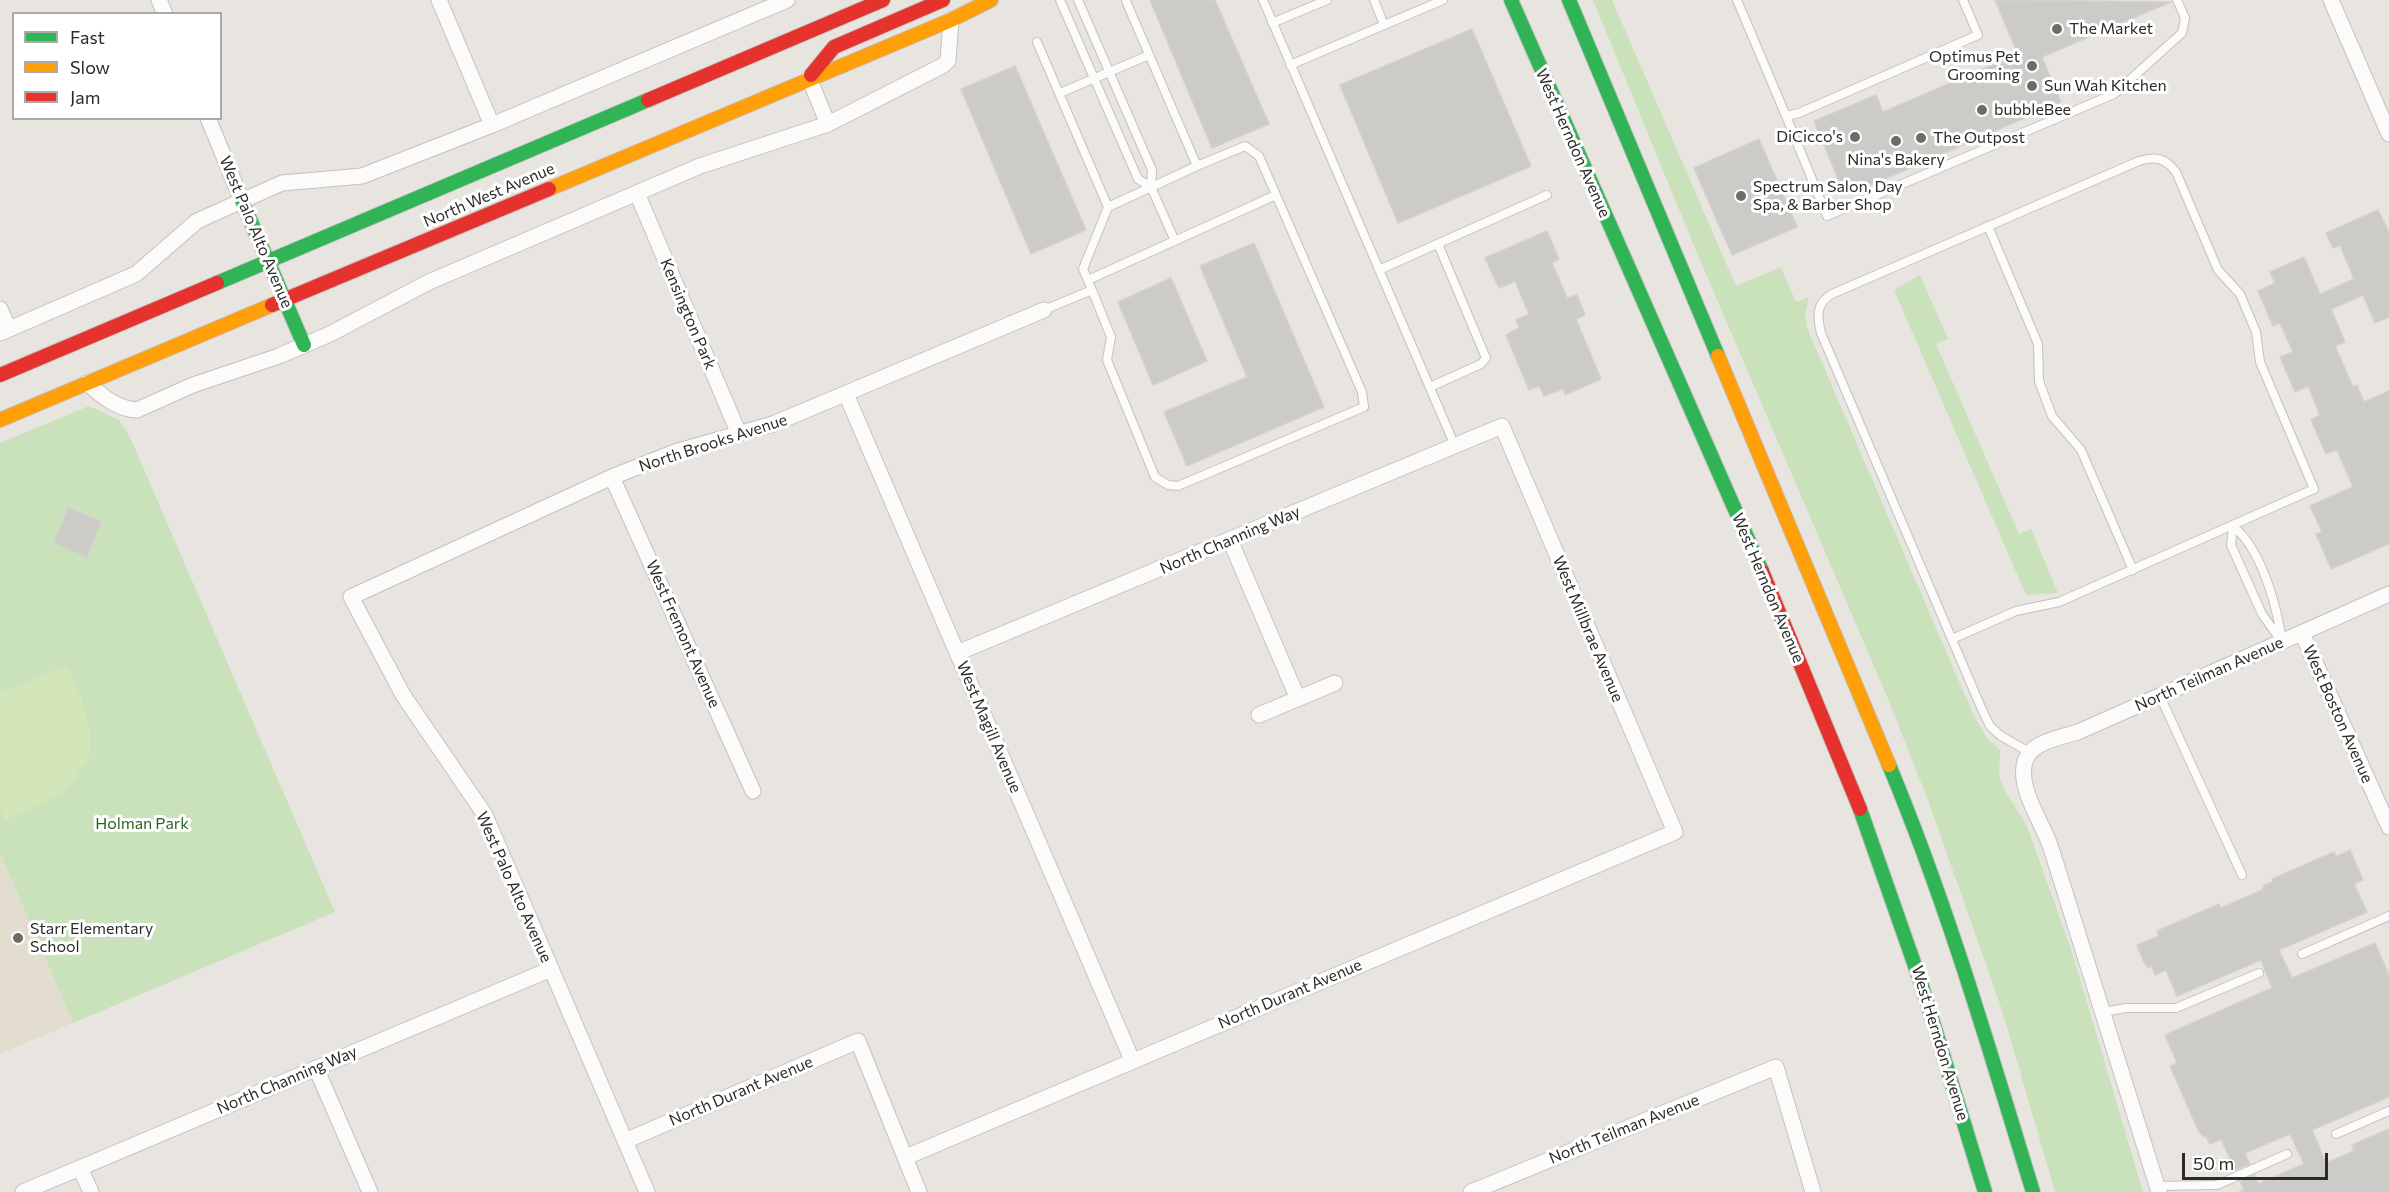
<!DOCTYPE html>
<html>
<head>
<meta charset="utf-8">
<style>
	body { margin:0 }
	#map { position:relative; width:2389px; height:1192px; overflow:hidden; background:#e8e5e0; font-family:Commissioner,sans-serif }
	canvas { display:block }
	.legend { position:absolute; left:12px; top:12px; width:210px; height:108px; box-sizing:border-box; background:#fff; border:2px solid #aaa; margin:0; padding:8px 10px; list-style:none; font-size:18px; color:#2b2b2b }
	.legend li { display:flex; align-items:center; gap:12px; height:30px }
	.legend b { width:30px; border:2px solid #aaa }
	.scale { position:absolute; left:2182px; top:1153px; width:146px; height:27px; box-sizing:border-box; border:3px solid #2b2b2b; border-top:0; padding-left:8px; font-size:18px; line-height:21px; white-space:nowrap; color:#2b2b2b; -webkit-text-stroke:4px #fff; paint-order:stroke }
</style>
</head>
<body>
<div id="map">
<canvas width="2389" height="1192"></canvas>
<ul class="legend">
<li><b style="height:8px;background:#30b455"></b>Fast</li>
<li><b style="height:8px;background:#ff9f0a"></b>Slow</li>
<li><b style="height:8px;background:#e5322d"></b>Jam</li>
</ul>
<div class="scale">50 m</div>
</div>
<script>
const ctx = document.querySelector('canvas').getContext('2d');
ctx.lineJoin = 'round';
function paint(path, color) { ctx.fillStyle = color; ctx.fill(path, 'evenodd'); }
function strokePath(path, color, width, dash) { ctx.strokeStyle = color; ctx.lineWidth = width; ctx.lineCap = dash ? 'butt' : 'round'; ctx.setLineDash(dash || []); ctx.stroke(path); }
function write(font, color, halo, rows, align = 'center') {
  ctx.font = font + ' Commissioner,sans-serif'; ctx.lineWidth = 6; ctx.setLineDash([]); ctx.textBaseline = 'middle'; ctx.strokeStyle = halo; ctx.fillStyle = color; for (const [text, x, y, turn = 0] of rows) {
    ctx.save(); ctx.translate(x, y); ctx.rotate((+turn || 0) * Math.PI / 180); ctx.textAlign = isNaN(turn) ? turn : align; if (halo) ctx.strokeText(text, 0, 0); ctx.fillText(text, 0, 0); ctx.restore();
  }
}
const education = new Path2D(`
	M0 853 73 1023 0 1054Z`);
const green = new Path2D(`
	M1593 0H1612L1736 286 1781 267 1796 302 1809 297 1805 315 1807 328 1974 716 1987 738 2000 750 1999 776 2004 789 2027 826 2073 955 2143 1192H2055L2002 1010 1929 803 1888 699 1694 246Z
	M1920 275 1948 339 1936 344 2019 534 2031 529 2058 593 2026 595 1894 290Z
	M89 406 119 420 130 437 335 912 73 1023 0 853V443Z`);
const pitch = new Path2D(`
	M67 665 82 699 90 729 89 758 65 793 5 820 0 809V693Z`);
const building = new Path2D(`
	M1150 0H1215L1269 124 1212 148Z
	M1995 0 2171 2 2042 57 2061 102 1857 191 1856 189 1844 193 1814 121 1876 95 1883 112 2018 54Z
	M1472 29 1531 166 1398 223 1340 85Z
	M1015 66 1086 230 1031 254 961 89Z
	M1759 139 1797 227 1732 255 1694 168Z
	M2378 210 2389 232V317L2375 323 2363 295 2331 309 2345 342 2335 346 2353 387 2357 385 2364 402 2389 391V544L2331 569 2316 534 2322 532 2310 506 2353 487 2337 450 2326 454 2311 420 2320 415 2308 386 2295 392 2280 357 2293 352 2280 323 2273 326 2258 291 2275 283 2270 272 2304 257 2320 294 2354 279 2340 245 2333 248 2326 233Z
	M1547 231 1559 259 1552 263 1567 298 1577 295 1585 315 1576 319 1601 379 1565 395 1563 389 1544 396 1539 386 1529 390 1506 335 1519 328 1516 320 1529 314 1515 281 1499 288 1485 258Z
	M1254 243 1324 407 1187 466 1164 412 1247 377 1200 266Z
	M1171 278 1207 361 1153 385 1118 302Z
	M68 508 101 521 87 557 54 543Z
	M2350 850 2363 880 2354 884 2367 912 2279 950 2292 978 2375 943 2389 975V1097L2312 1130 2326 1163 2354 1151 2352 1145 2389 1129V1192H2239L2244 1190 2240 1181 2255 1175 2258 1184 2304 1164 2290 1134 2245 1153 2250 1164 2235 1170 2221 1139 2210 1144 2206 1136 2204 1137 2198 1130 2170 1066 2177 1063 2165 1035 2272 988 2261 960 2177 996 2166 970 2155 975 2152 966 2148 968 2143 960 2137 945 2159 936 2157 931 2219 904 2221 908 2262 890 2265 885 2273 882 2272 879 2334 852 2336 857Z`);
const lane = new Path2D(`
	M1060 0 1138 179 1151 187
	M1078 0 1152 170 1151 187 1175 241
	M1263 0 1455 446
	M1374 0 1384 25
	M1737 0 1786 116
	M1963 0 1978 35 1799 113 1786 116 1827 216 2114 94 2182 33 2185 18 2177 0
	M1272 23 1327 0
	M1037 42 1108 207 1083 269 1092 290
	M1290 65 1443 0
	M1060 93 1149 55
	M1108 207 1197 166
	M1988 226 2038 344 2039 381 2052 416 2081 450 2133 570
	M1379 270 1547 195
	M1088 280 1276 195
	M1044 310 1092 290 1111 337 1107 360 1155 477 1168 485 1178 486 1364 407 1362 392 1259 156 1245 146 1197 166 1126 1
	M1430 387 1481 364 1486 358 1438 244
	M2233 526C2262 550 2277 606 2282 642L2262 614 2231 545Z
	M1952 639 2016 611 2059 602 2314 489 2260 362 2256 332 2240 294 2218 270 2176 172C2165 158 2156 156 2139 161L1832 294C1816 303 1817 316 1821 333L1983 712 1990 726 2001 736 2029 752
	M2160 696 2242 875
	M2302 954 2389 916
	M2103 1012 2126 1008H2176L2259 973
	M2336 1134 2389 1111
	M2157 1186 2217 1185 2287 1154`);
const street = new Path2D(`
	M159 0 165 14
	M439 0 492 125
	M2331 0 2389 134
	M809 78 828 124
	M208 118 242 201
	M637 193 739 434
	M0 309 9 329
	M0 333 136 274 197 221 282 183 362 176 492 125 787 0
	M87 383C102 396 117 409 137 410L193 385 279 356 330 334 429 282 700 166 828 124 942 66 948 61 951 20
	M846 394 1132 1060
	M612 477 753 791
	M1230 540 1298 699
	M2302 633 2389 827
	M1259 715 1335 683
	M316 1068 370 1192
	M625 1141 858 1041 919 1192
	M906 1157 1675 832 1502 426 957 653
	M80 1168 91 1192
	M23 1192 551 969
	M647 1192 485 815 403 695 351 597 612 477 675 452 773 424 1044 310
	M1471 1192 1776 1067 1813 1192
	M2159 1192C2123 1077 2087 962 2051 848 2043 823 2020 793 2024 766 2027 742 2059 738 2078 732L2389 594`);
const fast = new Path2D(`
	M1511 0 1762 571
	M1569 0 1718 356
	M242 201 304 345
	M217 283 648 100
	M1889 765C1947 904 1989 1048 2033 1192
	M1860 809 1921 983 1985 1192`);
const slow = new Path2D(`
	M549 189 951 20 991 0
	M1718 356 1889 765
	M0 420 272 305`);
const jam = new Path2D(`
	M811 75 834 47 943 0
	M648 100 883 0
	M272 305 549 189
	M0 375 217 283
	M1762 571 1860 809`);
const markers = [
	[2057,29,6,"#6d6c6a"],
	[2032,66,6,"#6d6c6a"],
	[2032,86,6,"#6d6c6a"],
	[1982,110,6,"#6d6c6a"],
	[1855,137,6,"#6d6c6a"],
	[1921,138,6,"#6d6c6a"],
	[1896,141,6,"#6d6c6a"],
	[1741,196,6,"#6d6c6a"],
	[18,938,6,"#6d6c6a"]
];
const poiNames = [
	["The Market",2069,29],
	["Optimus Pet",2020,57,"right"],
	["Grooming",2020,75,"right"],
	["Sun Wah Kitchen",2044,86],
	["bubbleBee",1994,110],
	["DiCicco's",1843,137,"right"],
	["The Outpost",1933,138],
	["Nina's Bakery",1896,160,"center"],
	["Spectrum Salon, Day",1753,187],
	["Spa, & Barber Shop",1753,205],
	["Starr Elementary",30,929],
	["School",30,947]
];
const streetNames = [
	["West Herndon Avenue",1573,143,66],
	["North West Avenue",489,195,-23],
	["West Palo Alto Avenue",256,232,67],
	["Kensington Park",688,314,67],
	["North Brooks Avenue",713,443,-18],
	["North Channing Way",1230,540,-23],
	["West Herndon Avenue",1768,588,67],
	["West Millbrae Avenue",1588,629,67],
	["West Fremont Avenue",683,634,66],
	["North Teilman Avenue",2209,674,-24],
	["West Boston Avenue",2338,714,66],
	["West Magill Avenue",989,727,67],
	["West Palo Alto Avenue",514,887,66],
	["North Durant Avenue",1290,994,-23],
	["West Herndon Avenue",1940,1043,73],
	["North Channing Way",287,1080,-23],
	["North Durant Avenue",741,1091,-23],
	["North Teilman Avenue",1624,1129,-22]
];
const parkNames = [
	["Holman Park",142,824]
];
paint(education, '#e2ddcf');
paint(green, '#c9e2bb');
paint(pitch, '#d3e6b9');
paint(building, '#cdcbc7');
strokePath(building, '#d3d1cc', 1.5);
strokePath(lane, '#c2c1c1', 10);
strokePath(street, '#c2c1c1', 17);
strokePath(fast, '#c2c1c1', 16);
strokePath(slow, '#c2c1c1', 16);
strokePath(jam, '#c2c1c1', 16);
strokePath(lane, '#fcfbfa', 8);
strokePath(street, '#fcfbfa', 15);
strokePath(fast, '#30b455', 14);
strokePath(slow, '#ff9f0a', 14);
strokePath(jam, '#e5322d', 14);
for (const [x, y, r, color] of markers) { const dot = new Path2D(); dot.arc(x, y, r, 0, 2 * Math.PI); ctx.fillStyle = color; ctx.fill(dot); strokePath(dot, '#fff', 2); }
write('16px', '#2b2b2b', '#fff', poiNames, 'left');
write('16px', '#2b2b2b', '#fff', streetNames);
write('16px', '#29641e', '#fff', parkNames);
</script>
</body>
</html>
